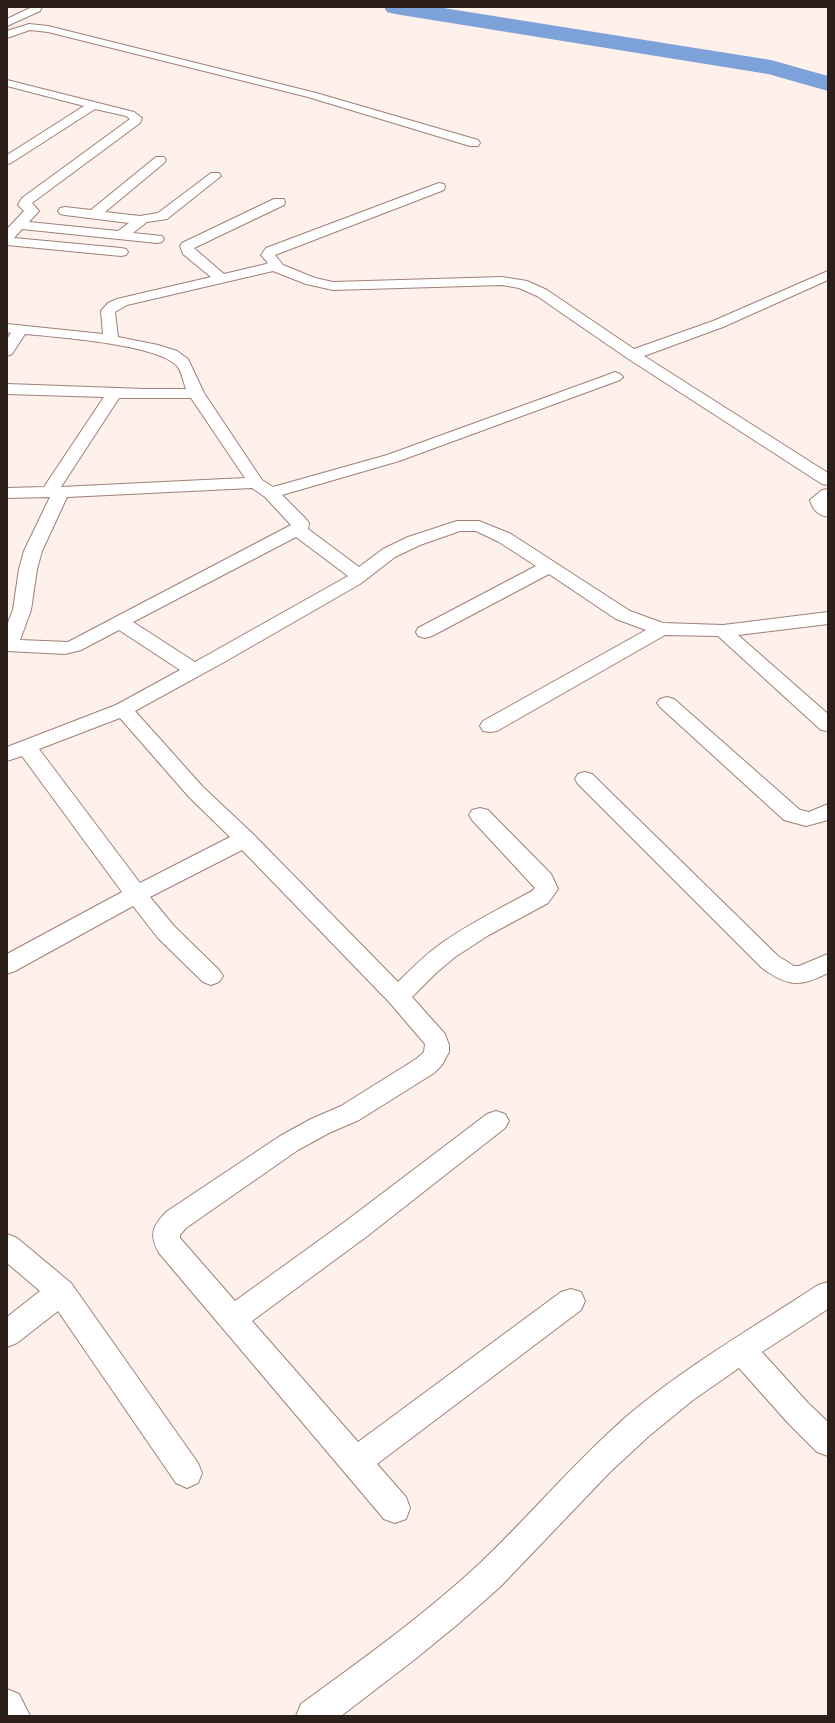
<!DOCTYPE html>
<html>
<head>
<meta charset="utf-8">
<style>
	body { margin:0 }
	#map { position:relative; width:835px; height:1723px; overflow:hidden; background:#fef0ea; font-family:"Archivo Narrow",sans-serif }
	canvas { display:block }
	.frame { position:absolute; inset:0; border:8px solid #2c1f1a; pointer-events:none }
</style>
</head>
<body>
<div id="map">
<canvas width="835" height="1723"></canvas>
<div class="frame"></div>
</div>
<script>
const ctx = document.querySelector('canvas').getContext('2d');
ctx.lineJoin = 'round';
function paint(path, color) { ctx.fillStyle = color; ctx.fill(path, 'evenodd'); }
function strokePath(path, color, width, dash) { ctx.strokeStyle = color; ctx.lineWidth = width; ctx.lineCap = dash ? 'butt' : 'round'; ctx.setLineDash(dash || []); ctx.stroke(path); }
const river = new Path2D(`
	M384 7H437L771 60 828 76V91L768 74 395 14 387 12Z`);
const minor = new Path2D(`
	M32 7H40L41 9 40 11 7 26V19Z
	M29 24 48 26 316 93 478 140 480 143 478 146H470L308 97 48 32 30 30 7 38V31Z
	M7 80 134 112 142 118 140 123 32 203 39 211 29 222 118 231 129 223 65 215 60 214 58 211 60 208 65 207 91 210 156 157H164L166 160 164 163 105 212 140 216 158 213 211 173H219L221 176 167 219 147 222 133 233 162 236 164 239 162 242 157 243 22 229 14 238 121 248 126 249 128 252 126 255 121 256 7 245V229L24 211 18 205 22 198 130 119 126 116 95 109 11 163 7 164V155L84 106 7 86Z
	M439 183 444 184 445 187 444 190 275 255 283 265 315 278 333 282 502 277 527 281 547 290 634 349 713 321 828 271V280L723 327 644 356 828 473V485L822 484 627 358 537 296 519 288 502 285 333 290 306 284 273 271 127 305 115 312 118 337 158 345 177 351 188 359 204 393 262 480 273 487 387 455 610 374 615 372 620 374 623 377 620 380 399 461 282 495 306 519 309 523 308 529 359 567 383 549 408 537 457 521H479L511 534 630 611 663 623 723 625 828 612V624L738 635 828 714V731L821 730 718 636 665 635 497 731 490 732 483 731 480 726 483 721 646 630 616 619 549 574 432 636 425 638 418 636 416 632 418 628 536 566 499 542 476 531H460L420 545 395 557 360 584 226 661 135 711 203 787 253 834 398 982C411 969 424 956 439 945 468 924 501 908 532 891L535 888 472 820 469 815 472 810 480 808 488 810 551 874 558 889 548 903 489 935 455 957 436 973 412 997 445 1034 449 1045V1052L442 1065 434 1073 359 1120 329 1133 298 1150 186 1228 180 1235V1238L235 1301 346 1221 487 1114 496 1111 505 1114 509 1121 505 1128 366 1237 252 1321 358 1442 561 1292 571 1289 581 1292 585 1301 581 1310 377 1464 406 1497 410 1508 406 1519 395 1523 384 1519 159 1253C149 1235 152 1227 166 1212L280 1136 311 1119 341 1106 416 1059 424 1052 425 1044 390 1003 242 850 150 897 174 926 219 970 223 976 219 982 211 985 203 982 158 938 133 906 15 971 7 974V954L122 892 22 756 7 761V747L116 705 180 670 119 630 81 650 65 654 7 651V625L13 610 19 569 24 551 50 497 7 498V488L44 487 104 397 7 394V384L145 389H186C183 381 181 368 175 364 152 344 57 337 25 334L12 354 7 356V339L11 333 7 332V324L103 334 101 311 108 303 117 299 211 277 183 254 180 246 182 243 274 199H284L285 202 284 205 194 248 195 249 224 274 266 264 268 263 261 255 266 248ZM119 398H191L245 478 61 487ZM252 488 265 497 291 525 68 642 20 640 31 610 37 569 42 551 67 497ZM296 537 348 576 195 662 133 622ZM120 718 189 797 230 837 140 883 39 749Z
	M828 489V517C818 515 813 510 810 500L822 490Z
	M667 697 674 699 800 810 809 812 828 804V820L806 826 784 820 660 707 657 703 660 699Z
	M585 772 592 774 778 956 794 966H799L828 954V973C800 987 788 987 762 968L578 784 575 779 578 774Z
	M7 1234 17 1238 71 1283 198 1463 202 1473 198 1483 187 1488 176 1483 58 1311 17 1343 7 1347V1317L40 1291 7 1263Z
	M828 1282V1309L762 1352 808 1403 828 1422V1456L817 1452 788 1423 739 1368 693 1400 649 1436 610 1472 500 1587 458 1624 414 1660 341 1716H296L301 1704C361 1660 423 1616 478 1565 529 1517 574 1462 627 1416 686 1366 754 1327 818 1285Z
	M7 1689 19 1694 30 1716H7Z`);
paint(river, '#7da1d9');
strokePath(minor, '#a08074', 2);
paint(minor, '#fff');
</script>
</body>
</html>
